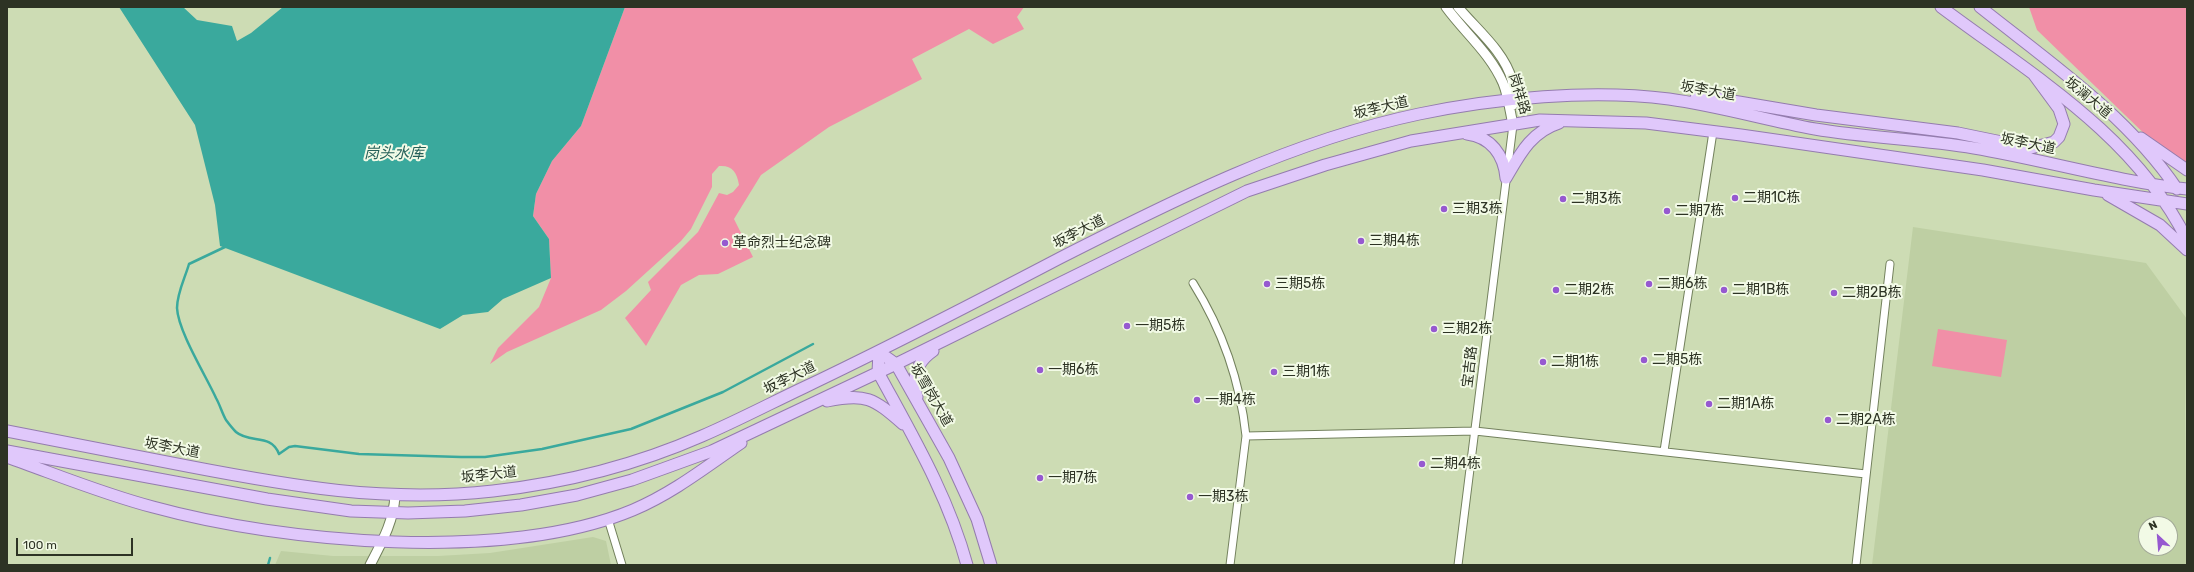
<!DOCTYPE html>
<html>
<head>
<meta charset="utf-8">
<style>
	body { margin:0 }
	#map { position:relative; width:2194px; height:572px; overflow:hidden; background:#cddcb4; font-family:Rubik,sans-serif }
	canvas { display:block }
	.frame { position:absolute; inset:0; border:8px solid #2d3324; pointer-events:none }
	.north { position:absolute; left:2138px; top:516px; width:40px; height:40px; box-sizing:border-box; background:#f2fae6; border:1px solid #a3aa98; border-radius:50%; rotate:334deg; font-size:11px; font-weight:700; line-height:16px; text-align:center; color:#2d3324 }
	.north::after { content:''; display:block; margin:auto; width:14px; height:18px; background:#9659d0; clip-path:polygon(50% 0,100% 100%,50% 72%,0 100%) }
	.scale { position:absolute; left:16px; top:538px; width:117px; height:18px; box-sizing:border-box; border:2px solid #2d3324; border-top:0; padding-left:5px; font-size:12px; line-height:14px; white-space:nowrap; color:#2d3324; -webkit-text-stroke:3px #f2fae6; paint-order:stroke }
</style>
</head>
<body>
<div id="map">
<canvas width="2194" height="572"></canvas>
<div class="frame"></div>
<div class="north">N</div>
<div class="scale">100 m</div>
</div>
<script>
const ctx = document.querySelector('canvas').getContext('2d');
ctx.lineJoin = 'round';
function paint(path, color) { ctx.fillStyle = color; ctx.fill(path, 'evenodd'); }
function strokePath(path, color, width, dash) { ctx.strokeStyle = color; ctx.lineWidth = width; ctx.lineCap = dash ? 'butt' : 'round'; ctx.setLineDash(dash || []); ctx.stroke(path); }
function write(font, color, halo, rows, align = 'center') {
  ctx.font = font + ' Rubik,"Noto Sans SC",sans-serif'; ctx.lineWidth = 4; ctx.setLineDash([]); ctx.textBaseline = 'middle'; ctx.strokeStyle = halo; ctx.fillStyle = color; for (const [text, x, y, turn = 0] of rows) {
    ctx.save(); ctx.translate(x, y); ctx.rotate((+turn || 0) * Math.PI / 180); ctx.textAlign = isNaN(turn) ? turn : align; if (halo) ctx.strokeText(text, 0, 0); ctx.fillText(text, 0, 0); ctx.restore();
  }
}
const built = new Path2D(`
	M1913 227 2146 263 2187 319 2185 411 2187 565H1872ZM2146 524H2170V548H2146Z
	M593 537 606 541 611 565H275L281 551 333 556H438L490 553Z`);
const green = new Path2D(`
	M625 7H1024L1017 17 1024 29 993 44 969 29 912 59 922 79 829 127 761 175 734 219 753 257 718 274 699 275 681 285 646 346 625 318 651 290 648 282 698 232 719 193 727 195 733 192 739 185C737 172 732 165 719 166L712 174V187L691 229 681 241 626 291 601 310 507 352 490 364 498 348 539 307 551 278 549 239 533 216 536 194 552 161 581 126Z
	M2029 7H2187V164L2155 144 2037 30Z
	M1938 329 2007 340 2001 377 1932 366Z`);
const water = new Path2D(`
	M119 7H183L197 20 232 26 237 41 251 33 283 7H625L581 126 552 161 536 194 533 216 549 239 551 278 503 299 488 312 463 315 440 329 220 246 215 205 195 125Z`);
const stream = new Path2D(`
	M227 246 189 264C185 278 177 293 177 308 178 331 206 376 216 398 220 405 222 413 226 420 229 424 233 429 236 432 250 444 271 433 279 454L289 447 295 446 359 454 461 457H485L542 449 631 429 723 392 813 344
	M268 565 270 558`);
const minor = new Path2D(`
	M1193 283C1223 331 1240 380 1246 436L1230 565
	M1246 436 1475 431 1866 474
	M1664 451 1713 132
	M608 519 622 565
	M1458 565 1513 125
	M1856 565 1890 264`);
const tertiary = new Path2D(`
	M1446 7C1465 33 1490 53 1503 83 1508 95 1510 111 1513 125
	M1458 7C1476 29 1504 51 1512 80 1514 87 1513 98 1513 105
	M370 565C382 542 394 521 395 495`);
const primary = new Path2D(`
	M1941 7C2032 75 2135 135 2187 240
	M1980 7C2049 62 2127 115 2177 189
	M1696 98H1715L1816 115 1958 133 2031 148 2054 142 2059 137 2064 124 2059 109 2034 75
	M1467 134C1491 137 1504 155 1506 178
	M2141 138 2187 170
	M1506 178C1520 154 1531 132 1559 123
	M2108 195 2160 225 2187 250
	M879 352 896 364 949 458 977 519 991 565
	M879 352 878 372C912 435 948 495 967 565
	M917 397C911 378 917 362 933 351
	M827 401C866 393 873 398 903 424
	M7 431C67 443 127 454 187 466 291 486 385 503 493 491 564 483 636 465 702 436 737 421 771 403 805 387 891 346 976 302 1060 258 1176 199 1291 141 1419 114 1496 98 1591 89 1669 99 1719 106 1766 120 1815 129 1868 138 1921 139 1974 148 2045 160 2115 181 2187 189
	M7 451 267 499 351 511 408 513 465 511 521 505 577 495 632 480 712 451 896 364 1247 191 1325 165 1411 141 1540 120 1646 123 1741 135 1983 170 2094 190 2187 204
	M7 457C55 474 103 494 153 507 284 543 506 563 633 510 673 493 706 467 741 443`);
const markers = [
	[1735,198,4,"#9659d0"],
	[1563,199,4,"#9659d0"],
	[1444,209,4,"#9659d0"],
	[1667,211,4,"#9659d0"],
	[1361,241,4,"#9659d0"],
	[725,243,4,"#9659d0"],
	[1267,284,4,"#9659d0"],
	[1649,284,4,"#9659d0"],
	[1556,290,4,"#9659d0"],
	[1724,290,4,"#9659d0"],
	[1834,293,4,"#9659d0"],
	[1127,326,4,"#9659d0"],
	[1434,329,4,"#9659d0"],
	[1644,360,4,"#9659d0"],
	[1543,362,4,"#9659d0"],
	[1040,370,4,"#9659d0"],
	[1274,372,4,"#9659d0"],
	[1197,400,4,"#9659d0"],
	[1709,404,4,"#9659d0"],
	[1828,420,4,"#9659d0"],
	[1422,464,4,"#9659d0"],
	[1040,478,4,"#9659d0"],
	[1190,497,4,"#9659d0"]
];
const streetNames = [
	["坂李大道",1708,91,10],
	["岗祥路",1519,94,73],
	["坂澜大道",2088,98,40],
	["坂李大道",1381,108,-13],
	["坂李大道",2028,144,12],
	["坂李大道",1079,232,-27],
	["宝吉路",1470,367,-83],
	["坂李大道",790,378,-26],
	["坂雪岗大道",931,395,60],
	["坂李大道",172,448,11],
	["坂李大道",489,475,-6]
];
const poiNames = [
	["二期1C栋",1743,198],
	["二期3栋",1571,199],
	["三期3栋",1452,209],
	["二期7栋",1675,211],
	["三期4栋",1369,241],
	["革命烈士纪念碑",733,243],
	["三期5栋",1275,284],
	["二期6栋",1657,284],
	["二期2栋",1564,290],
	["二期1B栋",1732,290],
	["二期2B栋",1842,293],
	["一期5栋",1135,326],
	["三期2栋",1442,329],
	["二期5栋",1652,360],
	["二期1栋",1551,362],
	["一期6栋",1048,370],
	["三期1栋",1282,372],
	["一期4栋",1205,400],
	["二期1A栋",1717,404],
	["二期2A栋",1836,420],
	["二期4栋",1430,464],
	["一期7栋",1048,478],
	["一期3栋",1198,497]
];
const waterNames = [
	["岗头水库",394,154]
];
paint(built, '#becfa3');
paint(green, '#f18fa7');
paint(water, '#3aa99d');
strokePath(stream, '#3aa99d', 2.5);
strokePath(minor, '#73815d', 9);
strokePath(tertiary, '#73815d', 11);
strokePath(primary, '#947cae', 13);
strokePath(minor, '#fff', 7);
strokePath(tertiary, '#fff', 9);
strokePath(primary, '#e0c8fb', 11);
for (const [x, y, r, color] of markers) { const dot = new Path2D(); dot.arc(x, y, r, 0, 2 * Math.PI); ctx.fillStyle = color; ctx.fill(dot); strokePath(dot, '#f2fae6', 1.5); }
write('14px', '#2d3324', '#f2fae6', streetNames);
write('14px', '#2d3324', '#f2fae6', poiNames, 'left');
write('italic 15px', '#256059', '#f2fae6', waterNames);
</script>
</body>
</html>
